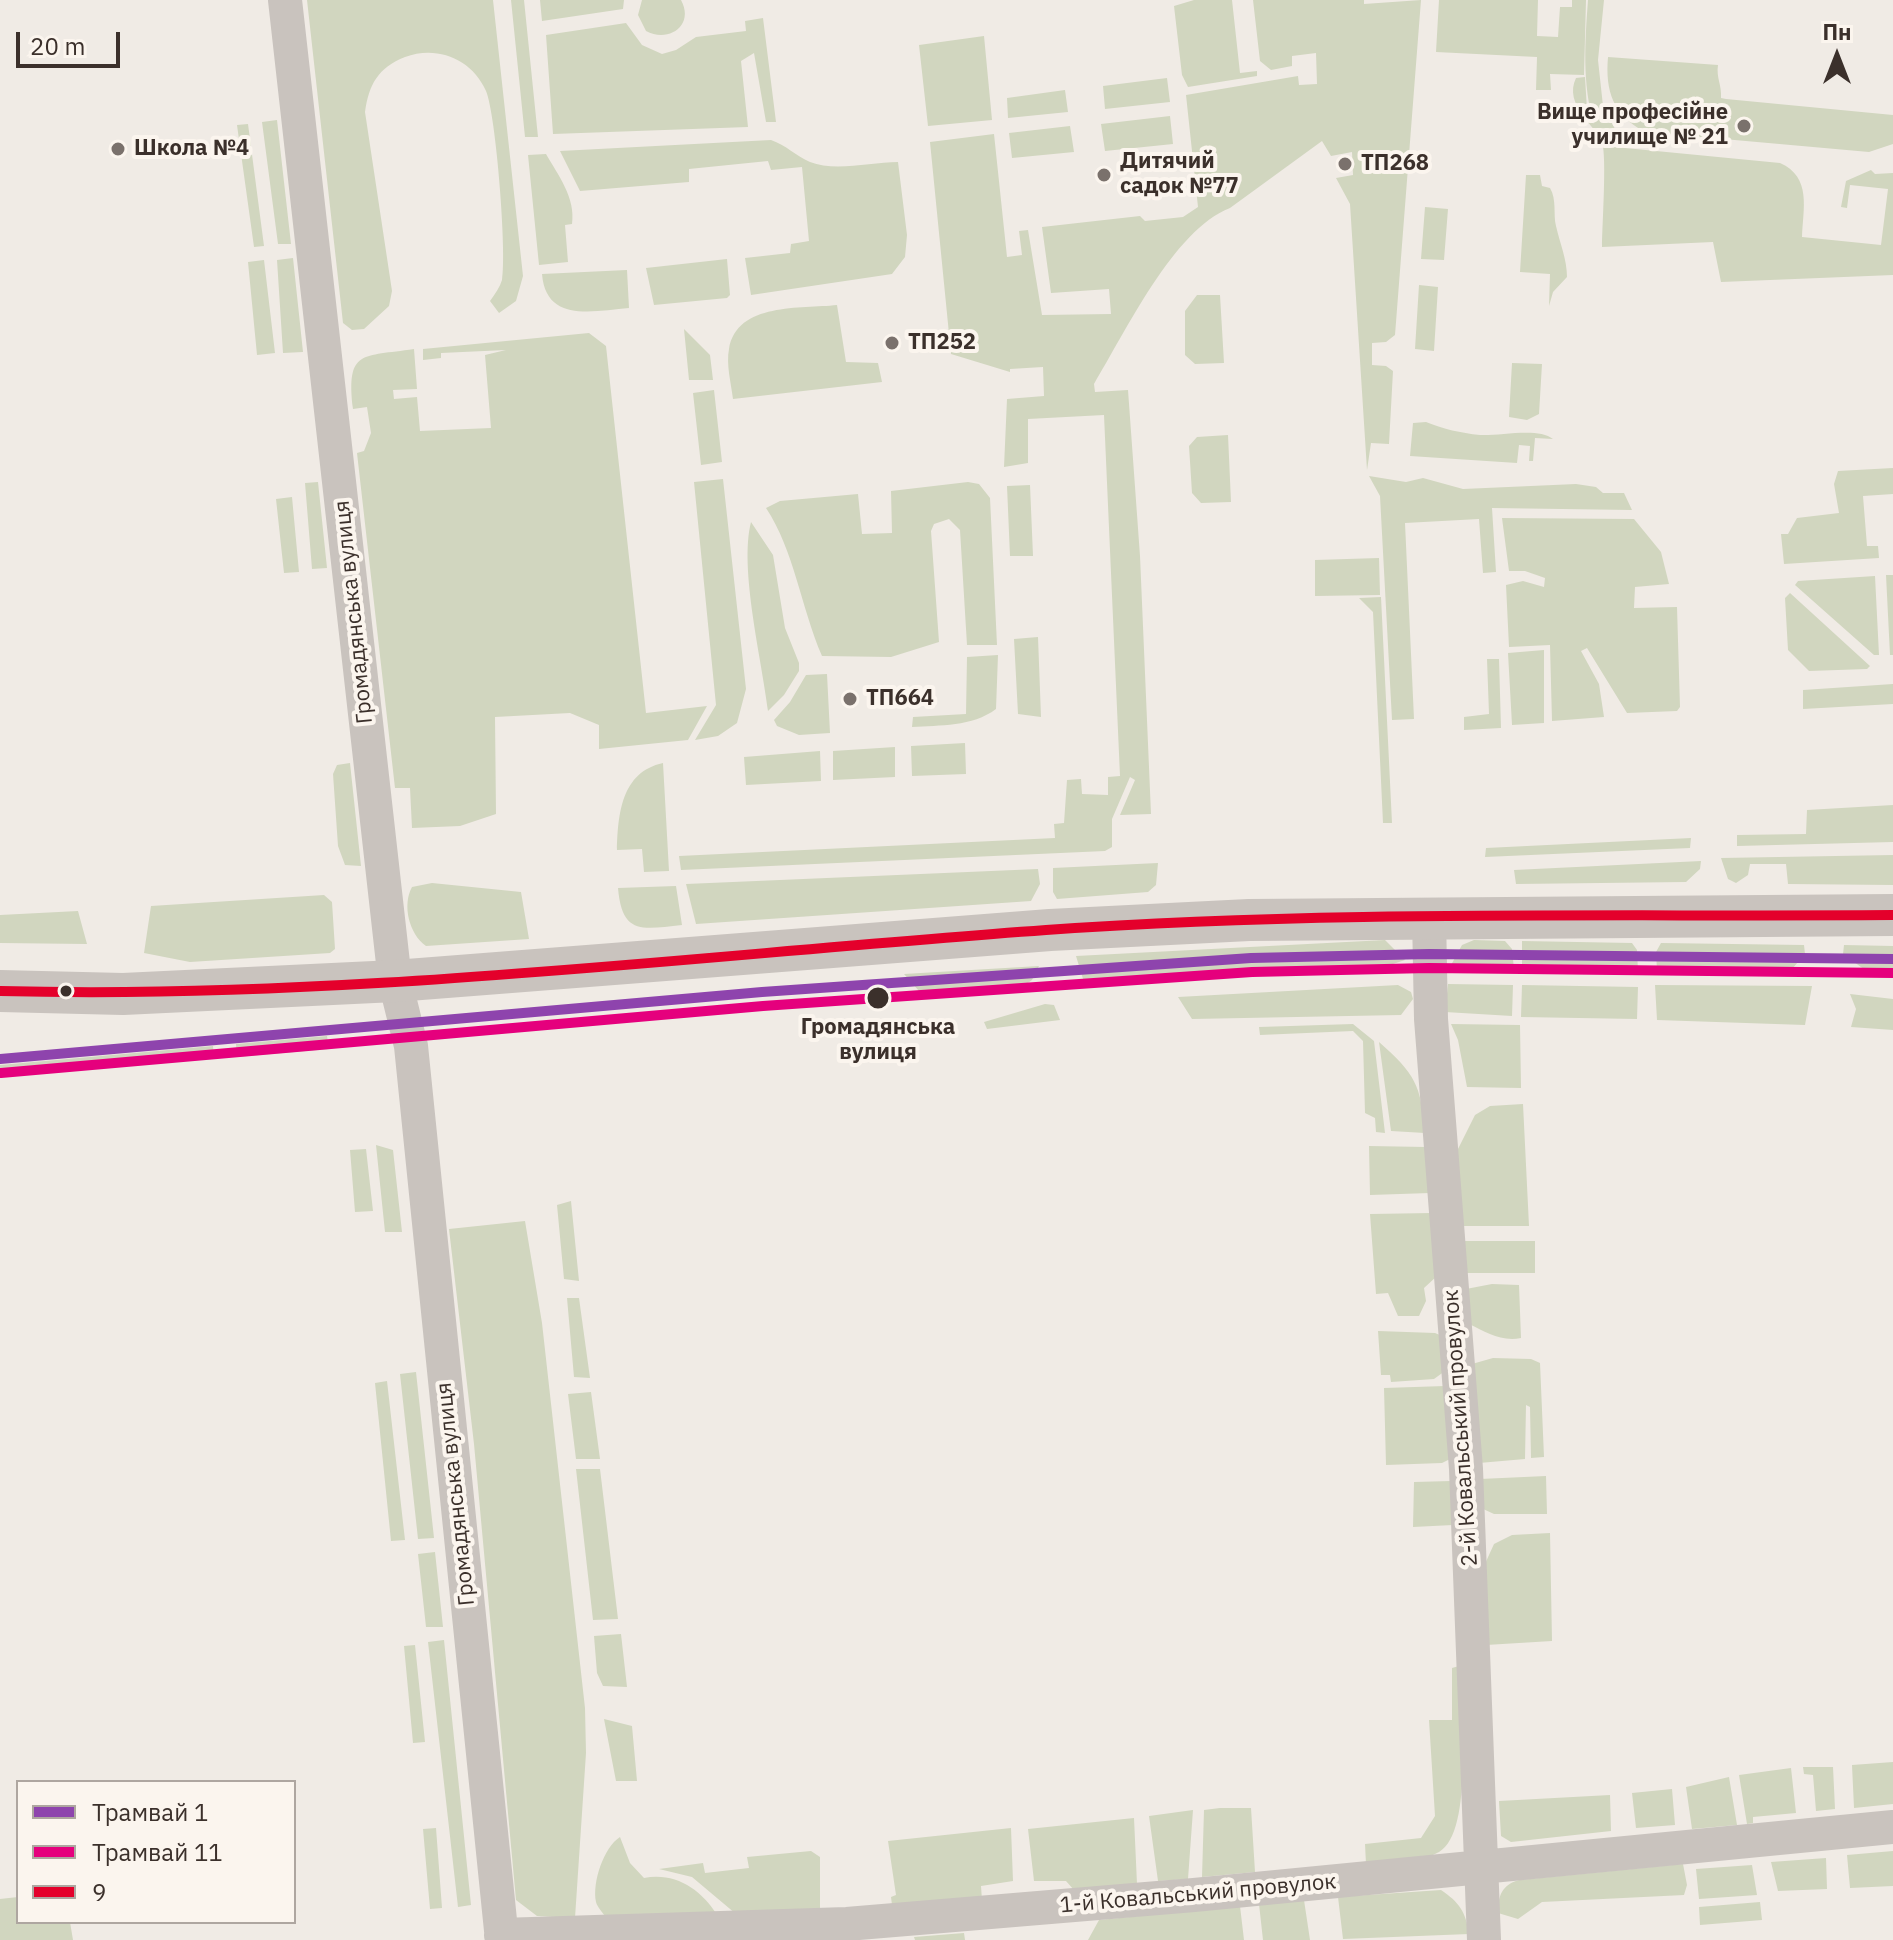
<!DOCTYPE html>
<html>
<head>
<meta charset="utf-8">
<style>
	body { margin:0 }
	#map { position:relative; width:1893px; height:1940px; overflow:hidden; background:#f0ebe5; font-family:"IBM Plex Sans",sans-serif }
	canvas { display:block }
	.legend { position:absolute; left:16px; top:1780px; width:280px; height:144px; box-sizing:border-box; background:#fbf5ee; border:2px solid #aea6a0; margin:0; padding:10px 14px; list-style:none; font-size:24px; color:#3b302b }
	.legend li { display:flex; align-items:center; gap:16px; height:40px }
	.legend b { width:40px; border:2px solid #aea6a0 }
	.north { position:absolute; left:1797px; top:16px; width:80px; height:80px; -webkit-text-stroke:6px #fbf5ee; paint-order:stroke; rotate:0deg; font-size:22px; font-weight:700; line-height:32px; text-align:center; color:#3b302b }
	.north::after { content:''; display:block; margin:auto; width:28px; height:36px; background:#3b302b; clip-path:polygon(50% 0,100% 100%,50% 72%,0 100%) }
	.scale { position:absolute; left:16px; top:32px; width:104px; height:36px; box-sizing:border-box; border:4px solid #3b302b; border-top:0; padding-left:10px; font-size:24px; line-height:28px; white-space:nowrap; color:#3b302b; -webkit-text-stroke:6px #fbf5ee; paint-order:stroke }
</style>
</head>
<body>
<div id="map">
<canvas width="1893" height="1940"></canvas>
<ul class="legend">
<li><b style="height:10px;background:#8e44ad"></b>Трамвай 1</li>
<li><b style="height:10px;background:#e5007d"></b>Трамвай 11</li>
<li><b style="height:10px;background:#e4002b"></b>9</li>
</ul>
<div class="north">Пн</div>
<div class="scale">20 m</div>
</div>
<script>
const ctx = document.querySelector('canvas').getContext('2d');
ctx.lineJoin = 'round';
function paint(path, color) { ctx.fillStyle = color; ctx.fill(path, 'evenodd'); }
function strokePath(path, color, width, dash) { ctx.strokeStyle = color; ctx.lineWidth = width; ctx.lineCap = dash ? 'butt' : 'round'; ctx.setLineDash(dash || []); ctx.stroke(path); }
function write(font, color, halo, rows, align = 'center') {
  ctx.font = font + ' "IBM Plex Sans",sans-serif'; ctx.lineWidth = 8; ctx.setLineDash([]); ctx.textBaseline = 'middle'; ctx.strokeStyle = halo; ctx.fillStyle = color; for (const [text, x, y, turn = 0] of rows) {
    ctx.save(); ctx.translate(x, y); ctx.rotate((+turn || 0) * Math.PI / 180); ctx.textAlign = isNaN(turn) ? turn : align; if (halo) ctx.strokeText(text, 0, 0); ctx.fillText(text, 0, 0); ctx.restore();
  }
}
const green = new Path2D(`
	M307 0H493L523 276 516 301 499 313 490 301C495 294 500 287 502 280 507 253 496 115 486 91 472 59 437 45 405 57 378 68 369 84 365 112L392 291 389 306 364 329 352 330 343 323Z
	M511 0H524L538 137H525Z
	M540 0H624L623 9 542 21Z
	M642 0H681C695 26 668 43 646 31L638 15Z
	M1194 0H1232L1240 73 1257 71V76L1188 87 1182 75 1174 6Z
	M1253 0H1364V4L1421 0 1395 335 1386 342 1372 343V365L1386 366 1393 371 1389 444 1371 443 1367 470 1350 204 1336 178 1353 175 1352 152 1331 156 1322 141 1230 208C1174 229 1125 333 1094 384L1095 392 1128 390 1140 556 1151 814 1120 815 1135 780 1130 777 1112 819V847L1105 851 681 870 679 856 1055 838 1054 824 1064 823 1067 780 1081 779 1082 794 1108 795V777L1120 776 1104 415 1028 419V463L1004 467 1007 399 1044 396 1043 367 1010 369V372L951 354 930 142 994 134 1007 257 1022 255 1019 231 1028 230 1042 315 1111 314 1109 289 1051 293 1042 227 1140 216 1145 221 1183 217 1198 207 1186 95 1298 76 1299 85 1317 84 1316 53 1292 56V66L1271 70 1260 61Z
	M1439 0H1538L1537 36 1558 37 1560 7H1572V0H1586L1584 75 1550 74 1551 90H1536L1537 57 1436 52Z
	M1588 0H1604L1598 60 1603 106 1625 148 1780 163C1812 177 1803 209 1802 237L1881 245 1888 189 1850 185 1847 208 1841 207 1846 181 1871 170 1875 174 1893 173V275L1721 282 1713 242 1602 247C1602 226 1607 158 1602 142 1596 126 1563 105 1576 78L1585 77 1587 110 1594 124C1582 84 1585 41 1588 0Z
	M763 18 776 122H766L754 53 741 61 748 127 553 134 546 35 626 23 642 45 662 54 676 50 696 37 746 31 745 21Z
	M984 36 992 120 928 126 919 45Z
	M1608 57 1718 65C1716 78 1722 85 1721 98L1726 99 1893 115V144L1869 152 1645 132C1613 115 1605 91 1608 57Z
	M1167 78 1170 102 1105 109 1103 86Z
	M1065 90 1068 112 1008 118 1007 98Z
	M1170 116 1173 144 1105 151 1101 124Z
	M277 120 291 244H278L262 122Z
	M248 124 264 246 254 247 237 125Z
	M1070 126 1074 152 1012 158 1009 133Z
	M771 140C786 145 796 156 810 162 835 172 871 162 898 162L907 235 905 257 892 274 751 295 745 258 790 253 791 244 809 241 802 167 771 170 768 161 689 169V182L580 191 560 151Z
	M546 154C558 175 576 198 572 224L565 225 568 262 539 265 528 155Z
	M1526 175H1540L1542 186 1550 188C1557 200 1553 214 1556 226 1560 244 1567 259 1567 277L1553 292 1549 306 1550 274 1520 272Z
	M1425 207 1448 209 1444 260 1421 259Z
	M293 258 303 352 283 353 277 260Z
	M727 259 730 295 727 298 654 305 646 268Z
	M264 260 275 353 257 355 248 262Z
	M627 270 629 308C593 311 546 323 542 274Z
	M1419 285 1438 287 1434 351 1415 349Z
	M1197 295H1220L1224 363 1195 364 1185 355V311Z
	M837 305 846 362 878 363 882 382 733 399C731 383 726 364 729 349 737 302 801 309 837 305Z
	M684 329 710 355 713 380H689Z
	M589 333 606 346 646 713 707 706 688 740 599 749V725L570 713 495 717 496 814 460 826 412 828 410 788H395L357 453 364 451 371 433 367 407 353 409C346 349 362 357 414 349L417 389 393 390 394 399 417 397 420 431 491 428 485 355 506 350 441 353V358L423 360V349Z
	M1512 363 1542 364 1539 414 1527 420 1509 417Z
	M714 390 722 462 701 465 693 393Z
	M1426 422C1444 429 1460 433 1480 435 1500 436 1539 427 1553 439L1535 438 1533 461H1529L1530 446 1519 445 1517 463 1410 456 1413 423Z
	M1228 435 1231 502 1201 503 1192 493 1189 446 1197 437Z
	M1893 468V494L1863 496 1867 546H1878L1879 558 1784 564 1781 534H1788L1797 518 1839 513 1834 484 1838 471Z
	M1369 476 1406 482 1423 478 1463 489 1576 484 1596 487 1603 493H1624L1632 510 1492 508 1496 572 1483 573 1479 519 1405 523 1414 719 1392 720 1380 496Z
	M723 479 746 689 737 723 718 736 695 740 716 705 694 482Z
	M318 482 327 568 312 569 305 483Z
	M968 482 979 484 990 498 997 645H967L960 530 949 519 934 524 931 531 939 642 891 657 822 656C801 607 794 550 766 508L780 501 858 494 862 534 892 533 891 491Z
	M1030 485 1033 556H1010L1007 486Z
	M292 497 299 572 284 573 276 499Z
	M1502 518 1634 519 1661 552 1669 584 1635 587 1634 608 1677 607 1680 707 1677 711 1627 713 1587 648 1581 651 1599 684 1604 717 1552 721 1550 645 1509 647 1506 585 1523 581 1544 587 1545 578 1525 571H1509Z
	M751 522 773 555 785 628 799 663V671L784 695 768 711C762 660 739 569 751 522Z
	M1379 558 1380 595 1315 596V560Z
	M1886 575H1893V655H1890Z
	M1875 576 1879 655H1874L1795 585 1798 581Z
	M1790 593 1870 666 1867 669 1809 671 1788 650 1785 598Z
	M1381 597 1392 823H1383L1373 612 1359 598Z
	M1038 637 1041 717 1018 714 1014 639Z
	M1544 650V723L1512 725 1508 653Z
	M998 655 996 709C972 727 940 725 912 727L913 717 966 714 967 657Z
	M1487 659H1499L1501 728 1464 730V717L1489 714Z
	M827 674 830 733 799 735 777 726 774 720 790 702 806 675Z
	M1893 684V704L1803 709V690Z
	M965 743 966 774 912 776 911 746Z
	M895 747V777L833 780V751Z
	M820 751 821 781 746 785 744 757Z
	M350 763 361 866 345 865 338 846 333 774 337 765Z
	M663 763 669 871 644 872 642 849 617 850C618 815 621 772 663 763Z
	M1893 805V842L1737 846V835L1806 834 1807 810Z
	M1691 838 1690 848 1485 857 1486 848Z
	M1893 855V885L1788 884 1786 864H1750L1748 875 1736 883 1728 879 1721 858Z
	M1701 861 1700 869 1686 882 1516 884 1514 870Z
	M1158 863 1156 885 1148 892 1057 899 1053 892V868Z
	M1038 869 1040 884 1031 901 696 924 686 884Z
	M432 883 521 892 529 939 426 946C409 934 402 905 412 887Z
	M676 886 682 925C643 929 622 936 618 888Z
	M324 895 332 902 335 949 330 953 190 962 144 953 151 906Z
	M78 911 87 944 0 943V915Z
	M1385 940 1405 960 1375 970 1106 983 1083 979 1076 956Z
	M1474 940 1505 941 1512 949 1514 969 1450 967 1462 945Z
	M1522 941 1632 943 1637 950 1638 971 1522 969Z
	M1661 943 1804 945 1805 954 1792 969 1774 973 1657 971 1656 952Z
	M1844 945 1893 946V975H1872L1843 954Z
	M1039 966 1032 980 1018 990 934 994 919 991 904 974Z
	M1448 984 1513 985 1512 1016 1445 1012Z
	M1398 985 1411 992 1413 999 1401 1015 1192 1019 1178 997Z
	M1522 985 1638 987 1637 1019 1521 1017Z
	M1655 985 1812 986 1805 1025 1657 1020Z
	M1850 994 1893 999V1030L1851 1027 1856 1009Z
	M1045 1004 1054 1005 1060 1020 987 1029 984 1022Z
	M1353 1024 1374 1041 1385 1133 1376 1132 1375 1118 1365 1113 1363 1041 1353 1031 1260 1035 1259 1027Z
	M1451 1024 1520 1025 1521 1088 1467 1087 1458 1040Z
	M327 1036 329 1049 237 1057 236 1044Z
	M1379 1042C1415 1074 1421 1084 1425 1133L1391 1131Z
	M213 1046 214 1058 0 1077V1065Z
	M1523 1104 1529 1226H1461L1456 1153 1475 1115 1490 1106Z
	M376 1145 393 1150 402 1232H385Z
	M1369 1146 1426 1147 1430 1193 1370 1195Z
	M366 1149 373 1211 355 1212 350 1150Z
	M571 1201 579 1281 564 1279 557 1205Z
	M1432 1213 1437 1276 1424 1288 1426 1301 1419 1316H1398L1388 1293 1376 1294 1370 1214Z
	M525 1221 542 1323 585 1708 586 1753 575 1918 537 1916 516 1900 474 1444 449 1229Z
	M1462 1241H1535V1273H1465Z
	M1492 1284 1519 1285 1521 1338C1501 1342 1486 1332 1469 1324L1466 1289Z
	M567 1298H579L590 1378 574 1377Z
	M1378 1331 1435 1333 1442 1336 1445 1371 1434 1379 1391 1382 1390 1375H1381Z
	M1493 1358 1531 1359 1540 1363 1544 1457 1531 1458 1530 1407 1526 1405 1525 1459 1479 1463 1472 1364Z
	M416 1372 434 1538 418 1539 400 1374Z
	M387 1381 405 1540 391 1541 375 1383Z
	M1445 1386 1450 1459 1442 1463 1386 1465 1384 1388Z
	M591 1392 600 1459H576L568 1394Z
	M576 1469H600L618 1619 593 1620Z
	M1546 1476 1547 1514H1494L1481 1508 1480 1479Z
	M1451 1481 1453 1525 1413 1527 1414 1482Z
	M1550 1533 1552 1641 1486 1645 1484 1566 1494 1544 1512 1535Z
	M435 1552 443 1627H426L418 1554Z
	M621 1634 627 1687 603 1686 597 1673 594 1636Z
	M444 1640 471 1905 458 1907 428 1642Z
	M415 1645 425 1742 413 1743 404 1646Z
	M1459 1666C1460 1704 1475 1832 1439 1852 1418 1864 1389 1862 1366 1864L1365 1844 1421 1838 1435 1816 1429 1720H1452V1668Z
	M604 1719 632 1726 637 1781H616Z
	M1893 1762V1804L1854 1808 1852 1765Z
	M1803 1767H1833L1835 1809 1816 1811 1813 1775 1804 1774Z
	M1791 1768 1796 1813 1753 1817V1823L1747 1824 1739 1775Z
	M1729 1777 1737 1825 1692 1829 1686 1787Z
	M1672 1789 1675 1825 1636 1828 1632 1793Z
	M1610 1795 1611 1831 1511 1842 1501 1836 1499 1801Z
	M1220 1808H1251L1255 1872 1202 1877 1204 1810Z
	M1193 1810 1188 1879 1158 1881 1149 1816Z
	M1134 1818 1137 1884 1074 1890 1066 1881H1034L1028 1829Z
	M436 1828 442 1908 430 1909 423 1829Z
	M1011 1828 1013 1881 981 1886 982 1900 892 1905 891 1897 896 1895 888 1841Z
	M620 1837 630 1863 644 1878C675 1872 701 1889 717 1915L607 1919C604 1914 597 1907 596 1902 592 1882 604 1847 620 1837Z
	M811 1851 820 1857V1909L736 1914 692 1877 659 1869 703 1863 705 1873 749 1868 747 1857Z
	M1893 1851V1886L1850 1888 1847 1855Z
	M1826 1858 1827 1889 1778 1891 1771 1862Z
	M1683 1864 1687 1885 1684 1895 1542 1902 1518 1919 1498 1913C1498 1895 1502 1885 1519 1880Z
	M1752 1865 1757 1895 1699 1899 1696 1869Z
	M1441 1890C1459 1902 1466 1912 1469 1934L1343 1939 1338 1897Z
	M18 1897V1922H70L73 1940H0V1899Z
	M1304 1900 1310 1940H1263L1259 1904Z
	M1760 1902 1762 1920 1700 1925 1699 1907Z
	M1240 1906 1244 1940H1088L1099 1920Z
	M964 1933 965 1940H915L914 1937Z`);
const minor = new Path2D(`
	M285 0 395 981 411 1046 502 1940
	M1429 916 1431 1019 1466 1469 1484 1940
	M501 1935 847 1924 1194 1895 1893 1827`);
const tertiary = new Path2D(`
	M0 991 123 994 395 981 1050 930 1249 920 1893 915`);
const bus1 = new Path2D(`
	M0 991C349 1000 698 955 1046 930 1327 910 1611 917 1893 915`);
const tram1 = new Path2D(`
	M0 1059 762 992 1251 958 1429 954 1893 959`);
const tram2 = new Path2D(`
	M1 1073 763 1006 1252 972 1429 968 1893 973`);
const markers = [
	[1744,126,8,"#7a716c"],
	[118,149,8,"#7a716c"],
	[1345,164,8,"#7a716c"],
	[1104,175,8,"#7a716c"],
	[892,343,8,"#7a716c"],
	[850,699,8,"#7a716c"],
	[66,991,7,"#3b302b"],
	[878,998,12,"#3b302b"]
];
const poiNames = [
	["Вище професійне",1728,113,"right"],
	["училище № 21",1728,138,"right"],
	["Школа №4",134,149],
	["Дитячий",1120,162],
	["садок №77",1120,187],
	["ТП268",1361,164],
	["ТП252",908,343],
	["ТП664",866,699]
];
const streetNames = [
	["Громадянська вулиця",354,612,-96],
	["2-й Ковальський провулок",1461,1428,-94],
	["Громадянська вулиця",456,1494,-96],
	["1-й Ковальський провулок",1198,1894,-5]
];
const stopNames = [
	["Громадянська",878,1028],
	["вулиця",878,1053]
];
paint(green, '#d1d6bf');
strokePath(minor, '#c9c3be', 34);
strokePath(tertiary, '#c9c3be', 42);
strokePath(bus1, '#e4002b', 10);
strokePath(tram1, '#8e44ad', 10);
strokePath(tram2, '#e5007d', 10);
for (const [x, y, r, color] of markers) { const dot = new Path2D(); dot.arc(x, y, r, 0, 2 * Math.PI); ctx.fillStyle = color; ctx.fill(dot); strokePath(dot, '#fbf5ee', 3); }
write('bold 22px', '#3b302b', '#fbf5ee', poiNames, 'left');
write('22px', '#3b302b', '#fbf5ee', streetNames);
write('bold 22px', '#3b302b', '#fbf5ee', stopNames);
</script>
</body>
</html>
